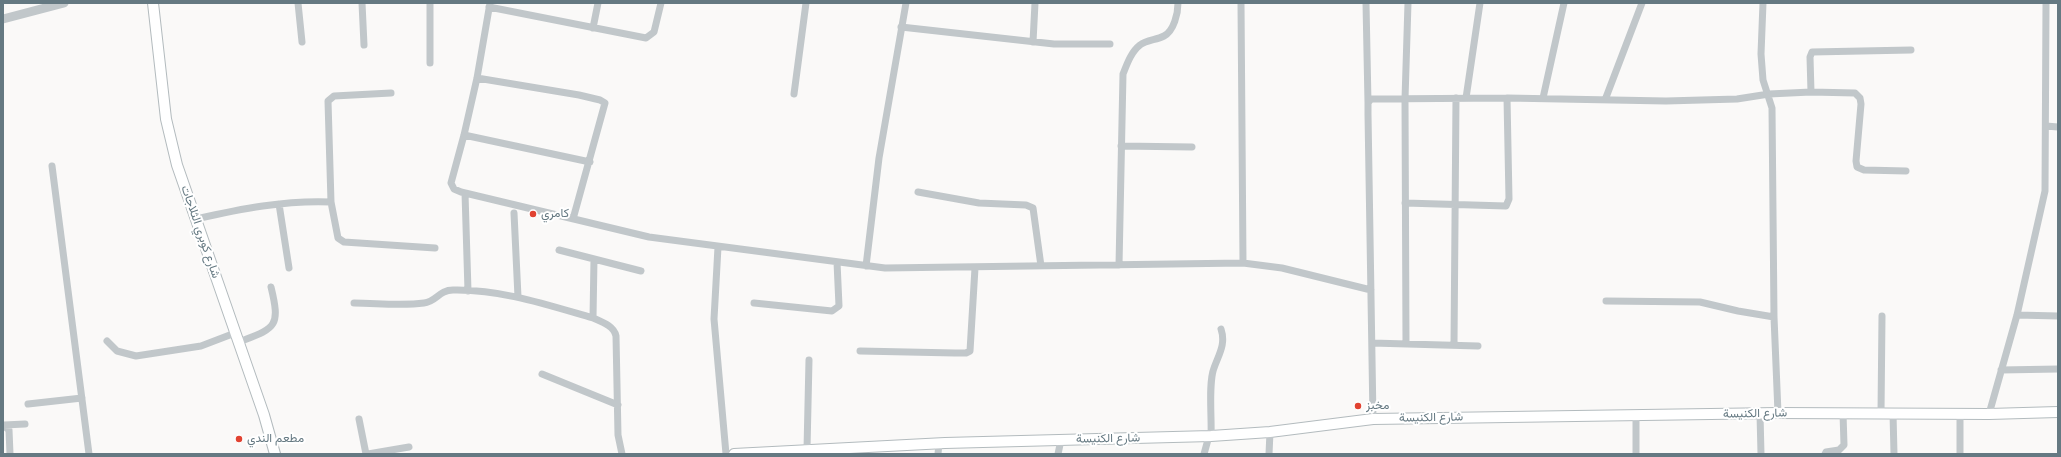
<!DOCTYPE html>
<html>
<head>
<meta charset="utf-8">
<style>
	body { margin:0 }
	#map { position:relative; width:2061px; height:457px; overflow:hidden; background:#faf9f8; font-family:Roboto,sans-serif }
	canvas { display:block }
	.frame { position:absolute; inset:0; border:4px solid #657982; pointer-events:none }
</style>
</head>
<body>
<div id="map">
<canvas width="2061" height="457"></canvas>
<div class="frame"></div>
</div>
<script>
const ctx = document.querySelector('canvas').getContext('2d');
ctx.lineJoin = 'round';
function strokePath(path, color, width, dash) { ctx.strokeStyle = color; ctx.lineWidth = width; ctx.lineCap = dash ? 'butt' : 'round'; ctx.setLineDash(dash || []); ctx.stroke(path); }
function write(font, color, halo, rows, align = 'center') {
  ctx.font = font + ' Roboto,Vazirmatn,sans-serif'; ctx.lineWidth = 4; ctx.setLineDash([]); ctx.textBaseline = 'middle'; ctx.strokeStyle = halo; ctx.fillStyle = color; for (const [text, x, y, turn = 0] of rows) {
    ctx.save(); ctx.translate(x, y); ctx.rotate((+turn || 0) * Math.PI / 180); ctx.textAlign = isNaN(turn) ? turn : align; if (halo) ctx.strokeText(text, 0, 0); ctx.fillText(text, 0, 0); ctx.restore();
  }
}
const minor = new Path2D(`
	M298 3 302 42
	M362 3 364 45
	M490 3 477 78 464 135 451 183 454 189 461 192 649 237 885 268 1243 263 1282 268 1371 290
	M1241 3 1243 263
	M1366 3 1368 103
	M1763 3 1761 54 1763 80 1772 108 1774 317 1778 413
	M489 7 646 38 654 32 661 3
	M901 27 1054 44H1110
	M593 28 598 3
	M1033 42 1035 3
	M430 63V3
	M477 78 579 95 600 100 605 103 573 219
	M1811 92 1810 57 1812 52 1911 50
	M391 93 334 96 328 101 331 202 338 238 344 242 435 248
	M794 94 806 3
	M1466 98 1480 3
	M1543 98 1564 3
	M1605 100 1642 3
	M2046 126 2058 127
	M464 135 590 162
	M1121 146 1192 147
	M52 166 89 454
	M918 192 979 203 1026 205 1033 208 1041 266
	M465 193 468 291
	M1405 203 1506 206 1509 199 1507 98
	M279 204 289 268
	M514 213 518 297
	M196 219C240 209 285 200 331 202
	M718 247 714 319 726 454
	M559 250 641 271
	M1119 265 1123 74C1127 64 1131 52 1140 45 1147 40 1156 40 1164 36 1174 31 1178 13 1178 3
	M866 266 879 158 906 3
	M1606 301 1700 302 1738 311 1774 317
	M354 303C376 303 401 306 424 303 436 302 439 290 453 290 501 289 548 305 593 318 602 322 614 326 616 336L618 435 622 454
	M754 303 832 311 839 306 837 262
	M2017 315 2058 316
	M593 318 594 259
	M107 341 117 351 136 356 201 346 235 333
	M239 342C275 328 281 328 271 287
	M1372 343 1478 346
	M1406 344 1405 99 1408 3
	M1454 345 1456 98
	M860 351 955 353H966L970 351 975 268
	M2001 370 2058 369
	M542 374 618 405
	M28 404 82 398
	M1881 413 1882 316
	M1893 413 1894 454
	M1760 414 1761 454
	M1989 414 2017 315 2045 191 2046 3
	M1636 416V454
	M359 419 366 454
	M1373 419 1368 114V103L1371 99 1507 98 1666 101 1737 99 1769 94 1811 92 1855 93 1860 98 1861 104 1856 161 1857 167 1864 170 1906 171
	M3 425 9 430 10 454
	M4 425 25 424
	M1211 436C1212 419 1208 383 1214 368 1219 354 1226 344 1221 329
	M807 449 809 360
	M368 454 409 447
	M938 454 939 443
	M1058 454 1061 440
	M1204 454 1209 436
	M1269 454 1270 432
	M1825 454 1826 452 1839 450 1844 445 1843 413
	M1960 454V413`);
const tertiary = new Path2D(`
	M3 19 64 3`);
const secondary = new Path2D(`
	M153 3 166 119 177 165 264 415 275 454
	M734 454 945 443 1211 436 1270 432 1373 419 1778 413 1989 414 2058 412`);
const markers = [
	[533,214,4,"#e14231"],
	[1358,406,4,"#e14231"],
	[239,439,4,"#e14231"]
];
const poiNames = [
	["كامري",541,214],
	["مخبز",1366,406],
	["مطعم الندي",247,439]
];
const streetNames = [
	["شارع كوبري الثلاجات",200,232,71],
	["شارع الكنيسة",1755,414,-1],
	["شارع الكنيسة",1431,418,-1],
	["شارع الكنيسة",1108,439,-1]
];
strokePath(secondary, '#b3bbbe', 12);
strokePath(minor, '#c1c7ca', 7);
strokePath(tertiary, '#c1c7ca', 9);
strokePath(secondary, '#fff', 10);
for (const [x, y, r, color] of markers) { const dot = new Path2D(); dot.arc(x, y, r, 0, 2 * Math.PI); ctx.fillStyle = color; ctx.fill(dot); strokePath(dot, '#fff', 1.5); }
write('12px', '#657982', '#fff', poiNames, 'left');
write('12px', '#657982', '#fff', streetNames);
</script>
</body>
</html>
